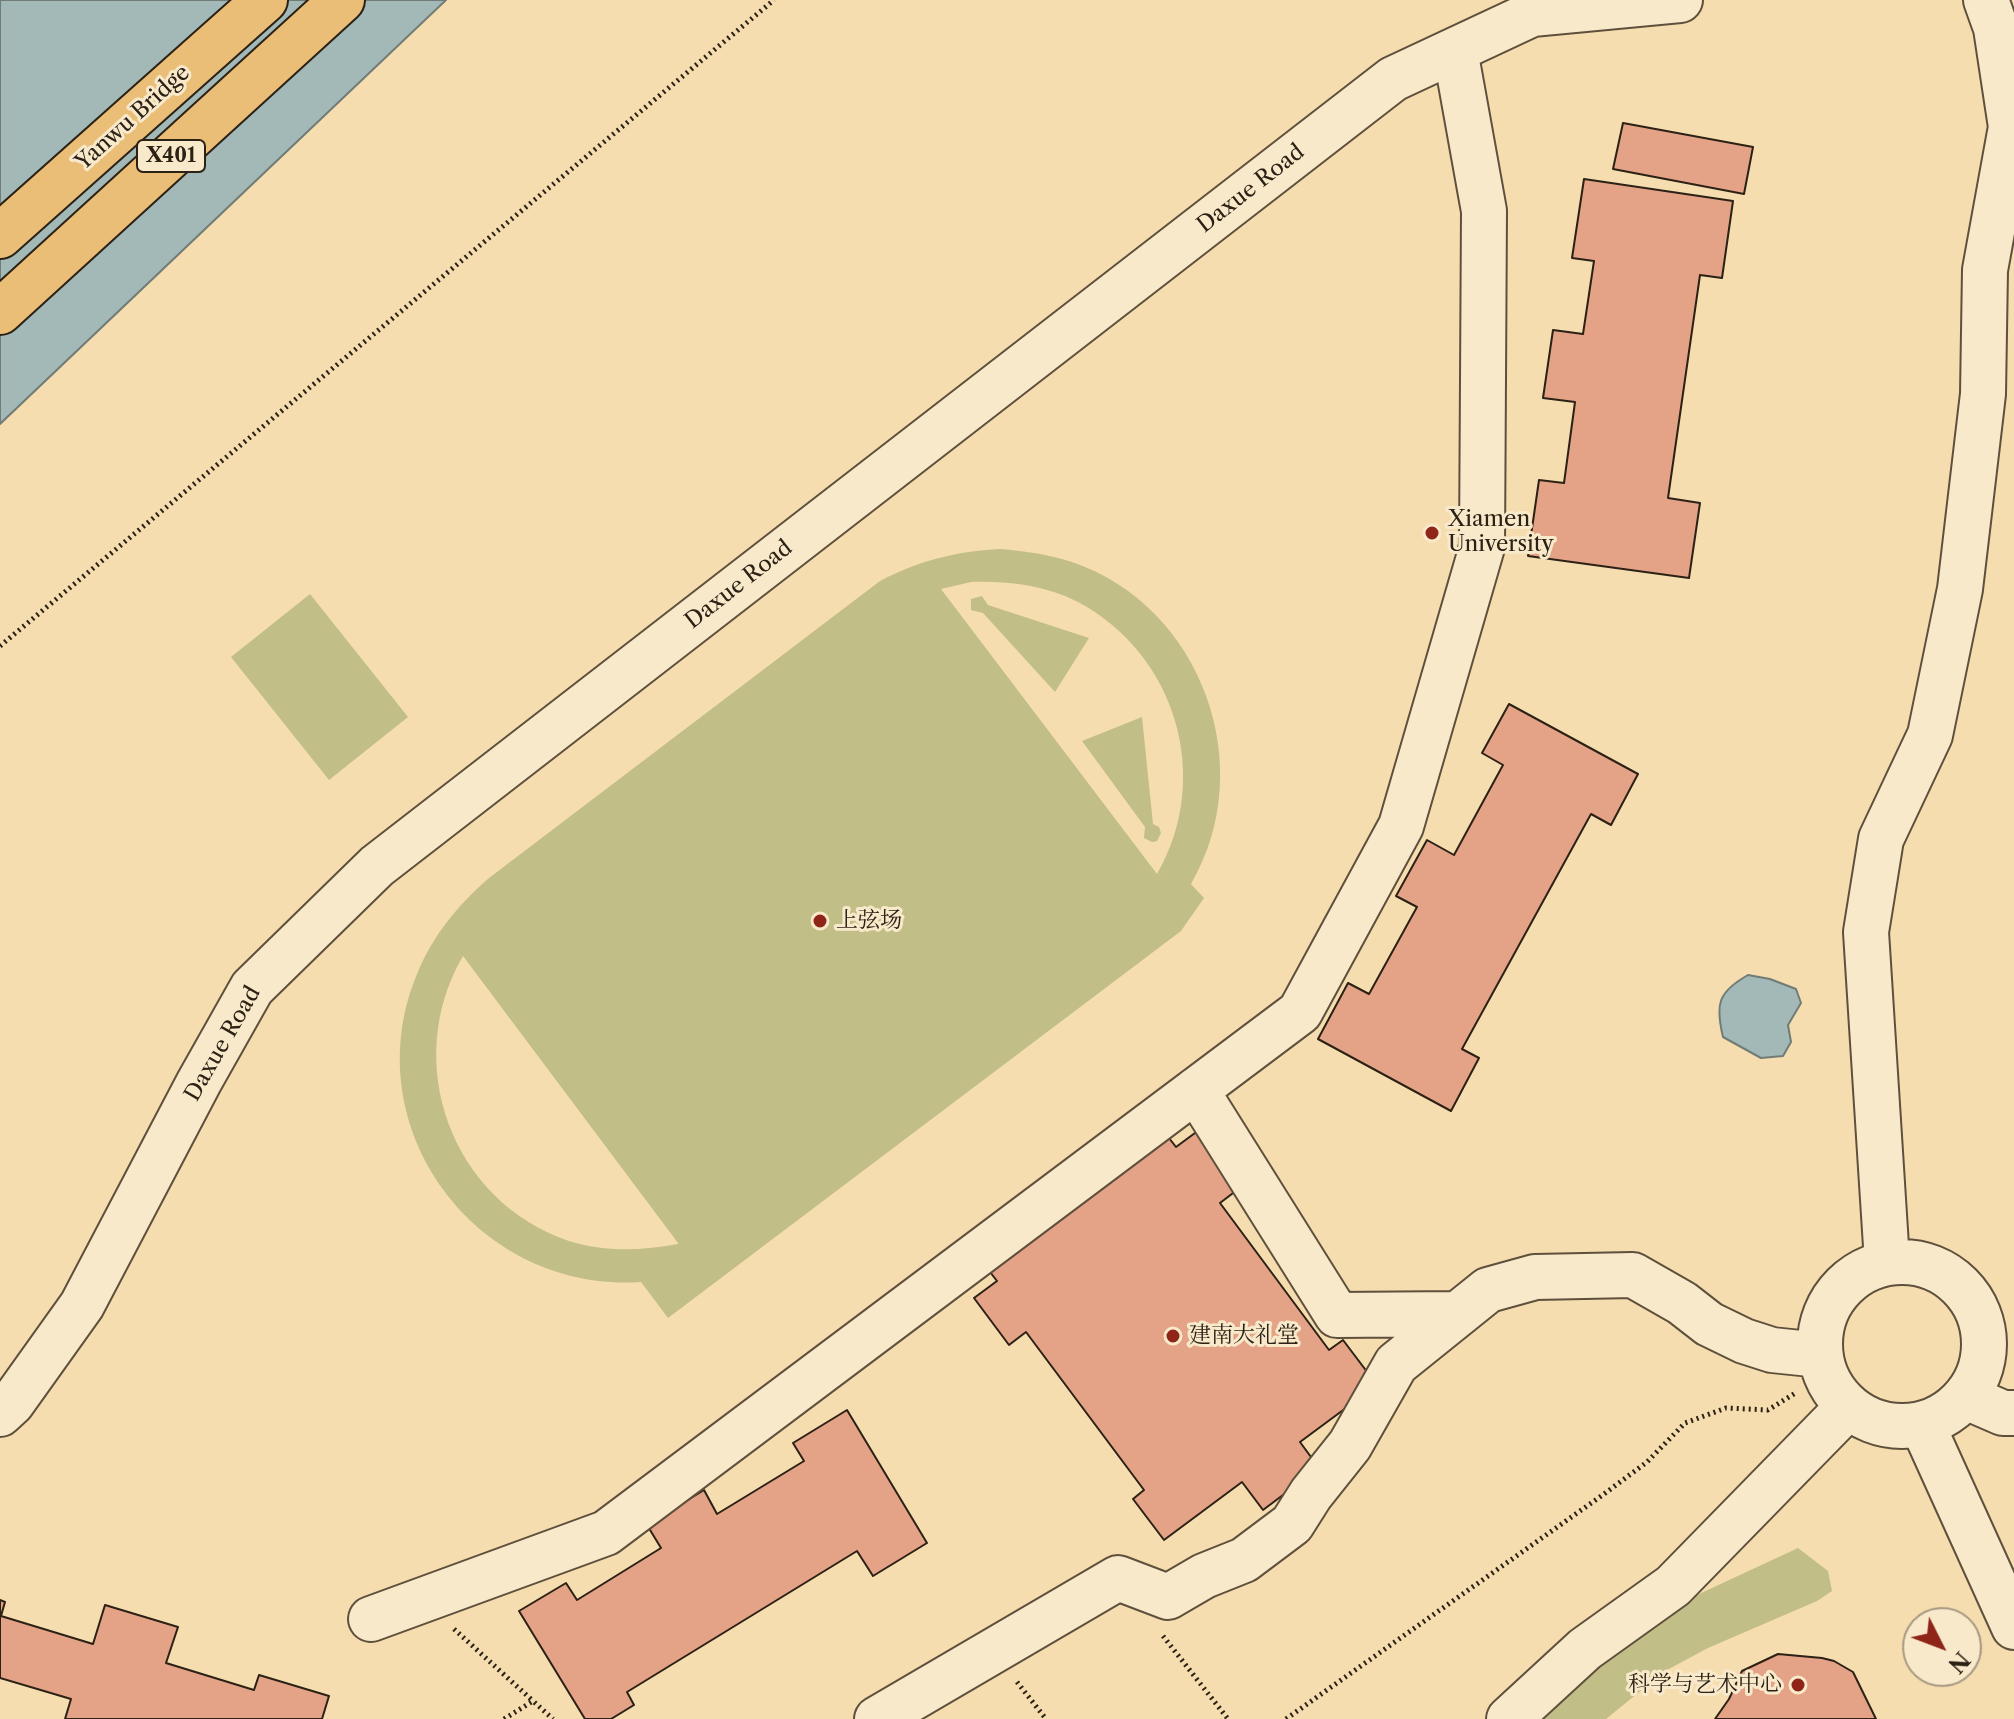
<!DOCTYPE html>
<html>
<head>
<meta charset="utf-8">
<style>
	body { margin:0 }
	#map { position:relative; width:2014px; height:1719px; overflow:hidden; background:#f6ddaf; font-family:"Libre Caslon Text",serif }
	canvas { display:block }
	.north { position:absolute; left:1902px; top:1607px; width:80px; height:80px; box-sizing:border-box; background:#f9e9cb; border:2px solid #a79982; border-radius:50%; rotate:132deg; font-size:22px; font-weight:700; line-height:32px; text-align:center; color:#2b2115 }
	.north::after { content:''; display:block; margin:auto; width:28px; height:36px; background:#8f2418; clip-path:polygon(50% 0,100% 100%,50% 72%,0 100%) }
</style>
</head>
<body>
<div id="map">
<canvas width="2014" height="1719"></canvas>
<div class="north">N</div>
</div>
<script>
const ctx = document.querySelector('canvas').getContext('2d');
ctx.lineJoin = 'round';
function paint(path, color) { ctx.fillStyle = color; ctx.fill(path, 'evenodd'); }
function strokePath(path, color, width, dash) { ctx.strokeStyle = color; ctx.lineWidth = width; ctx.lineCap = dash ? 'butt' : 'round'; ctx.setLineDash(dash || []); ctx.stroke(path); }
function write(font, color, halo, rows, align = 'center') {
  ctx.font = font + ' "Libre Caslon Text","Noto Serif SC",serif'; ctx.lineWidth = 6; ctx.setLineDash([]); ctx.textBaseline = 'middle'; ctx.strokeStyle = halo; ctx.fillStyle = color; for (const [text, x, y, turn = 0] of rows) {
    ctx.save(); ctx.translate(x, y); ctx.rotate((+turn || 0) * Math.PI / 180); ctx.textAlign = isNaN(turn) ? turn : align; if (halo) ctx.strokeText(text, 0, 0); ctx.fillText(text, 0, 0); ctx.restore();
  }
}
const green = new Path2D(`
	M1000 549C1024 551 1048 554 1072 562 1202 606 1260 767 1191 884L1204 898 1181 931 668 1318 641 1282C477 1293 353 1128 417 974 433 935 458 905 489 878L880 581C919 561 956 551 1000 549ZM971 582C1008 581 1044 585 1078 602 1176 654 1213 778 1157 874L941 589ZM463 956 678 1243V1244C641 1251 604 1252 569 1241 451 1201 401 1062 463 956Z
	M310 594 408 717 329 780 231 657Z
	M982 596 988 605 1089 638 1055 692 983 613 971 610V599Z
	M1142 717 1153 824 1159 827 1161 833 1157 841 1152 842 1144 838 1145 827 1082 741Z
	M1798 1548 1828 1571 1832 1591 1817 1601 1708 1648 1665 1671 1606 1719H1542L1610 1658 1684 1601Z`);
const water = new Path2D(`
	M0 0H446L0 424Z
	M1748 975 1770 979 1796 989 1801 1003 1788 1025 1791 1042 1783 1056 1761 1058 1723 1037C1715 1004 1718 992 1748 975Z`);
const building = new Path2D(`
	M1623 123 1753 147 1744 194 1613 169Z
	M1584 179 1733 201 1722 278 1700 275 1668 498 1700 503 1689 578 1528 556 1539 480 1564 483 1575 402 1543 398 1553 330 1583 334 1594 261 1572 258Z
	M1509 704 1638 774 1611 825 1591 814 1462 1049 1479 1058 1451 1111 1318 1039 1348 983 1369 994 1417 907 1396 896 1427 840 1454 855 1503 765 1482 753Z
	M1162 1129 1176 1147 1199 1130 1241 1187 1220 1203 1329 1350 1343 1340 1377 1385 1300 1442 1319 1468 1263 1510 1242 1482 1164 1540 1133 1499 1144 1490 1026 1332 1009 1345 974 1298 997 1281 983 1263Z
	M847 1410 927 1543 873 1576 857 1551 627 1692 634 1705 611 1719H585L519 1611 566 1583 577 1600 661 1548 647 1525 704 1490 717 1514 804 1461 793 1443Z
	M0 1600 5 1602 1 1616 93 1644 105 1605 178 1627 166 1663 254 1690 259 1675 329 1696 322 1719H65L71 1699 0 1678Z
	M1778 1654 1822 1658 1834 1661 1853 1672 1876 1719H1715L1729 1699 1742 1671Z`);
const path = new Path2D(`
	M0 646 774 0
	M454 1629 533 1701
	M1163 1636 1228 1719
	M1017 1682 1046 1719
	M504 1719 533 1701 553 1719
	M1286 1719 1604 1494 1647 1462 1685 1423 1726 1408 1768 1410 1797 1392`);
const minor = new Path2D(`
	M1196 1090 1337 1315 1457 1314
	M1820 1344a82 82 0 1 1 164 0a82 82 0 1 1-164 0Z
	M1887 1262 1866 932 1881 839 1930 735 1960 589 1983 394 1985 270 2011 127 1996 28 1986 0
	M1966 1397 2003 1413H2014
	M0 1414 12 1403 82 1305 199 1082 252 988 377 866 1393 79 1532 14 1680 0
	M1922 1424 2014 1627
	M371 1619 606 1533 1300 1012 1401 826 1482 547 1484 211 1455 50
	M877 1719 1118 1578 1168 1597 1204 1576 1244 1560 1292 1524 1311 1494 1350 1445 1396 1364 1488 1290 1535 1277 1633 1275 1682 1303 1709 1324 1744 1341 1772 1350 1820 1355
	M1509 1719 1585 1649 1673 1586 1848 1407`);
const highway = new Path2D(`
	M0 236 265 0
	M0 312 342 0`);
const markers = [
	[1432,533,8,"#8f2418"],
	[820,921,8,"#8f2418"],
	[1173,1336,8,"#8f2418"],
	[1798,1685,8,"#8f2418"]
];
const shields = [
	[171,156,68]
];
const shieldNames = [
	["X401",171,156]
];
const streetNames = [
	["Yanwu Bridge",133,118,-42],
	["Daxue Road",1251,189,-38],
	["Daxue Road",739,585,-38],
	["Daxue Road",223,1044,-60]
];
const poiNames = [
	["Xiamen",1448,520],
	["University",1448,545],
	["上弦场",836,921],
	["建南大礼堂",1189,1336],
	["科学与艺术中心",1782,1685,"right"]
];
paint(green, '#c1bf87');
paint(water, '#a2b9b7');
strokePath(water, '#727c76', 2);
paint(building, '#e4a287');
strokePath(building, '#2b2115', 2);
strokePath(minor, '#5e503c', 48);
strokePath(highway, '#2b2115', 48);
strokePath(path, '#2b2115', 5, [2, 4]);
strokePath(minor, '#f9e9cb', 44);
strokePath(highway, '#ebbe78', 44);
for (const [x, y, r, color] of markers) { const dot = new Path2D(); dot.arc(x, y, r, 0, 2 * Math.PI); ctx.fillStyle = color; ctx.fill(dot); strokePath(dot, '#f9e9cb', 3); }
for (const [x, y, w] of shields) { const box = new Path2D(); box.roundRect(x - w / 2, y - 16, w, 32, 6); ctx.fillStyle = '#f9e9cb'; ctx.fill(box); strokePath(box, '#2b2115', 2); }
write('bold 20px', '#2b2115', null, shieldNames);
write('22px', '#2b2115', '#f9e9cb', streetNames);
write('22px', '#2b2115', '#f9e9cb', poiNames, 'left');
</script>
</body>
</html>
